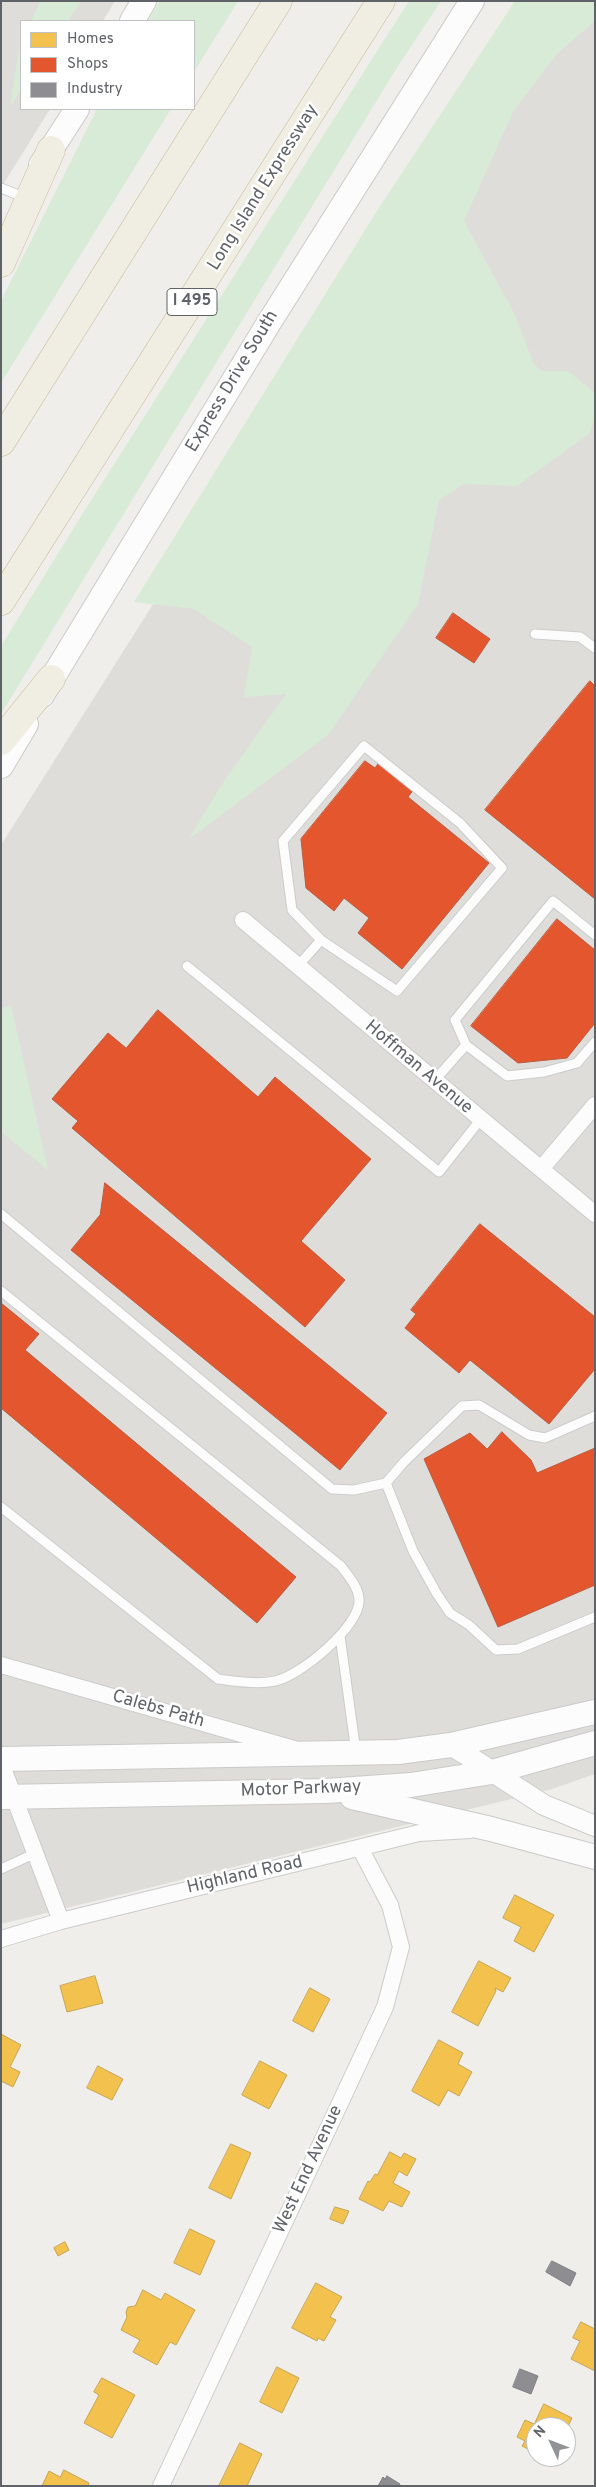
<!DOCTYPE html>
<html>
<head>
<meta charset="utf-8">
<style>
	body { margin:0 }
	#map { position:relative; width:596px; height:2487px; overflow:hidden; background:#efeeea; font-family:Overpass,sans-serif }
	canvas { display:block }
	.frame { position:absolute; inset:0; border:2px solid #5f6368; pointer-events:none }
	.legend { position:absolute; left:20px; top:20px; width:175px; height:90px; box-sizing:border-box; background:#fff; border:1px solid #bfc1c3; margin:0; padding:6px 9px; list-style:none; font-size:15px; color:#5f6368 }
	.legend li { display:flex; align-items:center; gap:10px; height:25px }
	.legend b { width:25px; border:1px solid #bfc1c3 }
	.north { position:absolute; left:526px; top:2417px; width:50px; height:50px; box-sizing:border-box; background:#fff; border:1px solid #bfc1c3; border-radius:50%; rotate:313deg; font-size:14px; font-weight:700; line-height:20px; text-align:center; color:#5f6368 }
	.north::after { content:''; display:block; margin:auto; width:18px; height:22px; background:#919496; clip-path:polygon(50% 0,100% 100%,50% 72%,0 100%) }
</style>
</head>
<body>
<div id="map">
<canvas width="596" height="2487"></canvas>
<div class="frame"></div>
<ul class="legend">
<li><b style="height:14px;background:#f2c14e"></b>Homes</li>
<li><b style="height:14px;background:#e4572e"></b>Shops</li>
<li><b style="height:14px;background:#8d8d92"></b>Industry</li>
</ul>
<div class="north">N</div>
</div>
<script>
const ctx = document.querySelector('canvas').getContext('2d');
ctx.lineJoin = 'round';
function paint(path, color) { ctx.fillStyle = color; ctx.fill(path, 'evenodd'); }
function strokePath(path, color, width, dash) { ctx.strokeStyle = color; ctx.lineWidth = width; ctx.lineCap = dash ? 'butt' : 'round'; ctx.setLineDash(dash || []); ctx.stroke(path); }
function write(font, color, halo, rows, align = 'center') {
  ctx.font = font + ' Overpass,sans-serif'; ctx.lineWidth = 5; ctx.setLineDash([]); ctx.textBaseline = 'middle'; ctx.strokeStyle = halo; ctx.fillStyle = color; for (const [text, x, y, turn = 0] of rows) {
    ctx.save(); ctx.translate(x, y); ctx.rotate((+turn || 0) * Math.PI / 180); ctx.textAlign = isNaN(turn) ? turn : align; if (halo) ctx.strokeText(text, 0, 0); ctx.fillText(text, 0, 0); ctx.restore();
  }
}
const industrial = new Path2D(`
	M1 1H115L103 21H21V109H50L1 188Z
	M534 1H595V1774L552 1789 1 1924V845Z`);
const green = new Path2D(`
	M40 1H81L68 21H31Z
	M160 1H238L194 72V21H148Z
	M409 1H441L398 66 1 714V646L83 513Z
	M515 1H595V21L558 53 514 110 464 221 514 313 534 364 541 371H568L595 393V414L590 433 517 486 464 484 439 500 418 604 328 735 189 839 220 787 286 694 244 697 252 647 194 609 134 602 375 214Z
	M21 44V90L10 107 19 49Z
	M97 109H171L1 383V301Z
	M11 1005 48 1170 1 1132V1009Z`);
const homes = new Path2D(`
	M515 1895 554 1915 534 1952 514 1941 521 1927 503 1918Z
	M479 1961 511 1978 503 1992 495 1988 496 1991 478 2026 452 2012Z
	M95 1976 103 2003 67 2012 60 1986Z
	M310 1988 330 1999 313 2032 293 2021Z
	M1 2034 21 2045 10 2067 20 2072 13 2087 1 2081Z
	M439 2040 463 2053 458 2064 472 2072 459 2096 448 2090 439 2106 412 2091Z
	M260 2061 287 2075 269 2109 242 2095Z
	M98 2066 123 2079 112 2100 87 2088Z
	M231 2144 251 2153 231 2199 209 2188Z
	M390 2152 401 2158 404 2153 416 2159 407 2176 399 2171 393 2183 410 2192 402 2207 389 2201 383 2211 359 2199 368 2181 370 2182 375 2174 377 2175Z
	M335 2207 349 2211 343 2224 330 2219Z
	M190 2229 215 2241 200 2275 174 2263Z
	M65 2242 69 2250 58 2256 54 2248Z
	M316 2283 342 2297 330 2317 336 2320 324 2341 318 2338 317 2341 292 2328Z
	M143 2290 161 2300 165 2293 195 2310 176 2345 170 2342 157 2365 133 2352 140 2340 121 2330 127 2317 126 2312 128 2307 135 2306Z
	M581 2322 595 2329V2371L571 2359 580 2341 573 2338Z
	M277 2367 299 2378 282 2413 260 2402Z
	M102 2378 135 2395 112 2438 84 2423 99 2395 94 2392Z
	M544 2404 572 2418 566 2431V2427H536V2453L522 2446 525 2441 517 2437 525 2420 534 2424Z
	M240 2443 262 2454 247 2486H219Z
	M64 2470 89 2483 88 2486H42L49 2471 60 2477Z`);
const shops = new Path2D(`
	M453 613 490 639 474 663 436 638Z
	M590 681 595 686V899L485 810Z
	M365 761 375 768 380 761 414 789 408 797 489 863 402 969 358 933 369 918 344 898 334 911 306 888 301 839Z
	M557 919 595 950V1023L567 1058 518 1063 471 1026Z
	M158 1010 258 1097 275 1077 371 1159 301 1241 345 1280 305 1327 72 1128 78 1121 52 1099 108 1033 126 1048Z
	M105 1183 387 1413 340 1470 71 1250 100 1215Z
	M480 1224 595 1317V1369L549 1424 470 1360 459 1373 405 1328 416 1314 411 1310Z
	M1 1303 39 1334 25 1350 296 1577 257 1623 1 1408Z
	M502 1432 531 1460 537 1473 595 1448V1585L498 1627 424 1459 470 1433 487 1449Z`);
const industry = new Path2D(`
	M552 2261 576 2273 570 2286 546 2272Z
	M520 2369 538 2376 531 2394 513 2387Z
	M387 2476 400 2484 399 2486H378L383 2477 385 2479Z`);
const service = new Path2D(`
	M1 188 21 196
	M535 634 580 637 595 648
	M364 746 460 823 502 868 397 991 321 940 292 910 283 841Z
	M595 935 553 901 455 1020 466 1045 507 1076 544 1072 577 1063 595 1042
	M187 966 439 1172 481 1119
	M297 967 321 940
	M434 1081 466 1045
	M1 1214 332 1489 354 1490 386 1483 404 1462 462 1406 479 1405 529 1435 545 1438 595 1416
	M1 1291 341 1566C348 1576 358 1586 359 1599 362 1625 299 1677 275 1681 257 1685 236 1681 218 1679L1 1507
	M386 1483 413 1551 437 1594 450 1613 469 1625 496 1650 518 1649 595 1617
	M340 1636 356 1752
	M1 1869 36 1853`);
const minor = new Path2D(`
	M243 920 595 1214
	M541 1169 595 1105
	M1 1665 294 1749
	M1 1763 61 1921
	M1 1939 61 1921 419 1833 470 1830
	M161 2486 385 2007 401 1947 390 1905 360 1848`);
const tertiary = new Path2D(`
	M451 1745 544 1805 595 1826`);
const secondary = new Path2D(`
	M132 21 144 1
	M41 165 77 109
	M42 695 270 321 472 1
	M1 766 26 724
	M1 1759 398 1752 451 1745 595 1712
	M1 1797 326 1791 411 1785 492 1772 595 1743
	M352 1797 491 1829 595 1857`);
const motorway = new Path2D(`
	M1 263 51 150
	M1 442 278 1
	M1 601 381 1
	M1 741 51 679`);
const shields = [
	[192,302,50]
];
const shieldNames = [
	["I 495",192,302]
];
const streetNames = [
	["Long Island Expressway",264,188,-58],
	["Express Drive South",233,382,-59],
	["Hoffman Avenue",418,1068,40],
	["Calebs Path",158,1710,16],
	["Motor Parkway",301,1790,-2],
	["Highland Road",245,1876,-13],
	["West End Avenue",309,2170,-65]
];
paint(industrial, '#dfddda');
paint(green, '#d8ebd6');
paint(homes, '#f2c14e');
strokePath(homes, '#c6a556', 1);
paint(shops, '#e4572e');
strokePath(shops, '#bc5b3f', 1);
paint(industry, '#8d8d92');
strokePath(industry, '#7f8085', 1);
strokePath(service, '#cbcccc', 11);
strokePath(minor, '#cbcccc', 18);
strokePath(tertiary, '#cbcccc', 22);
strokePath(secondary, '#cacacb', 26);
strokePath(motorway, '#c8b996', 29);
strokePath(service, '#fdfcfc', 9);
strokePath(minor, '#fdfcfc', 16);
strokePath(tertiary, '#fdfcfc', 20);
strokePath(secondary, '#fdfcfc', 24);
strokePath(motorway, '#f0ede3', 28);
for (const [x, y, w] of shields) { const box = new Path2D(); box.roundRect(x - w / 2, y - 13.5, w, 27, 4); ctx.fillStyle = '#fff'; ctx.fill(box); strokePath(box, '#5f6368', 1); }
write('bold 16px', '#5f6368', null, shieldNames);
write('18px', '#5f6368', '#fff', streetNames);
</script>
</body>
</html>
